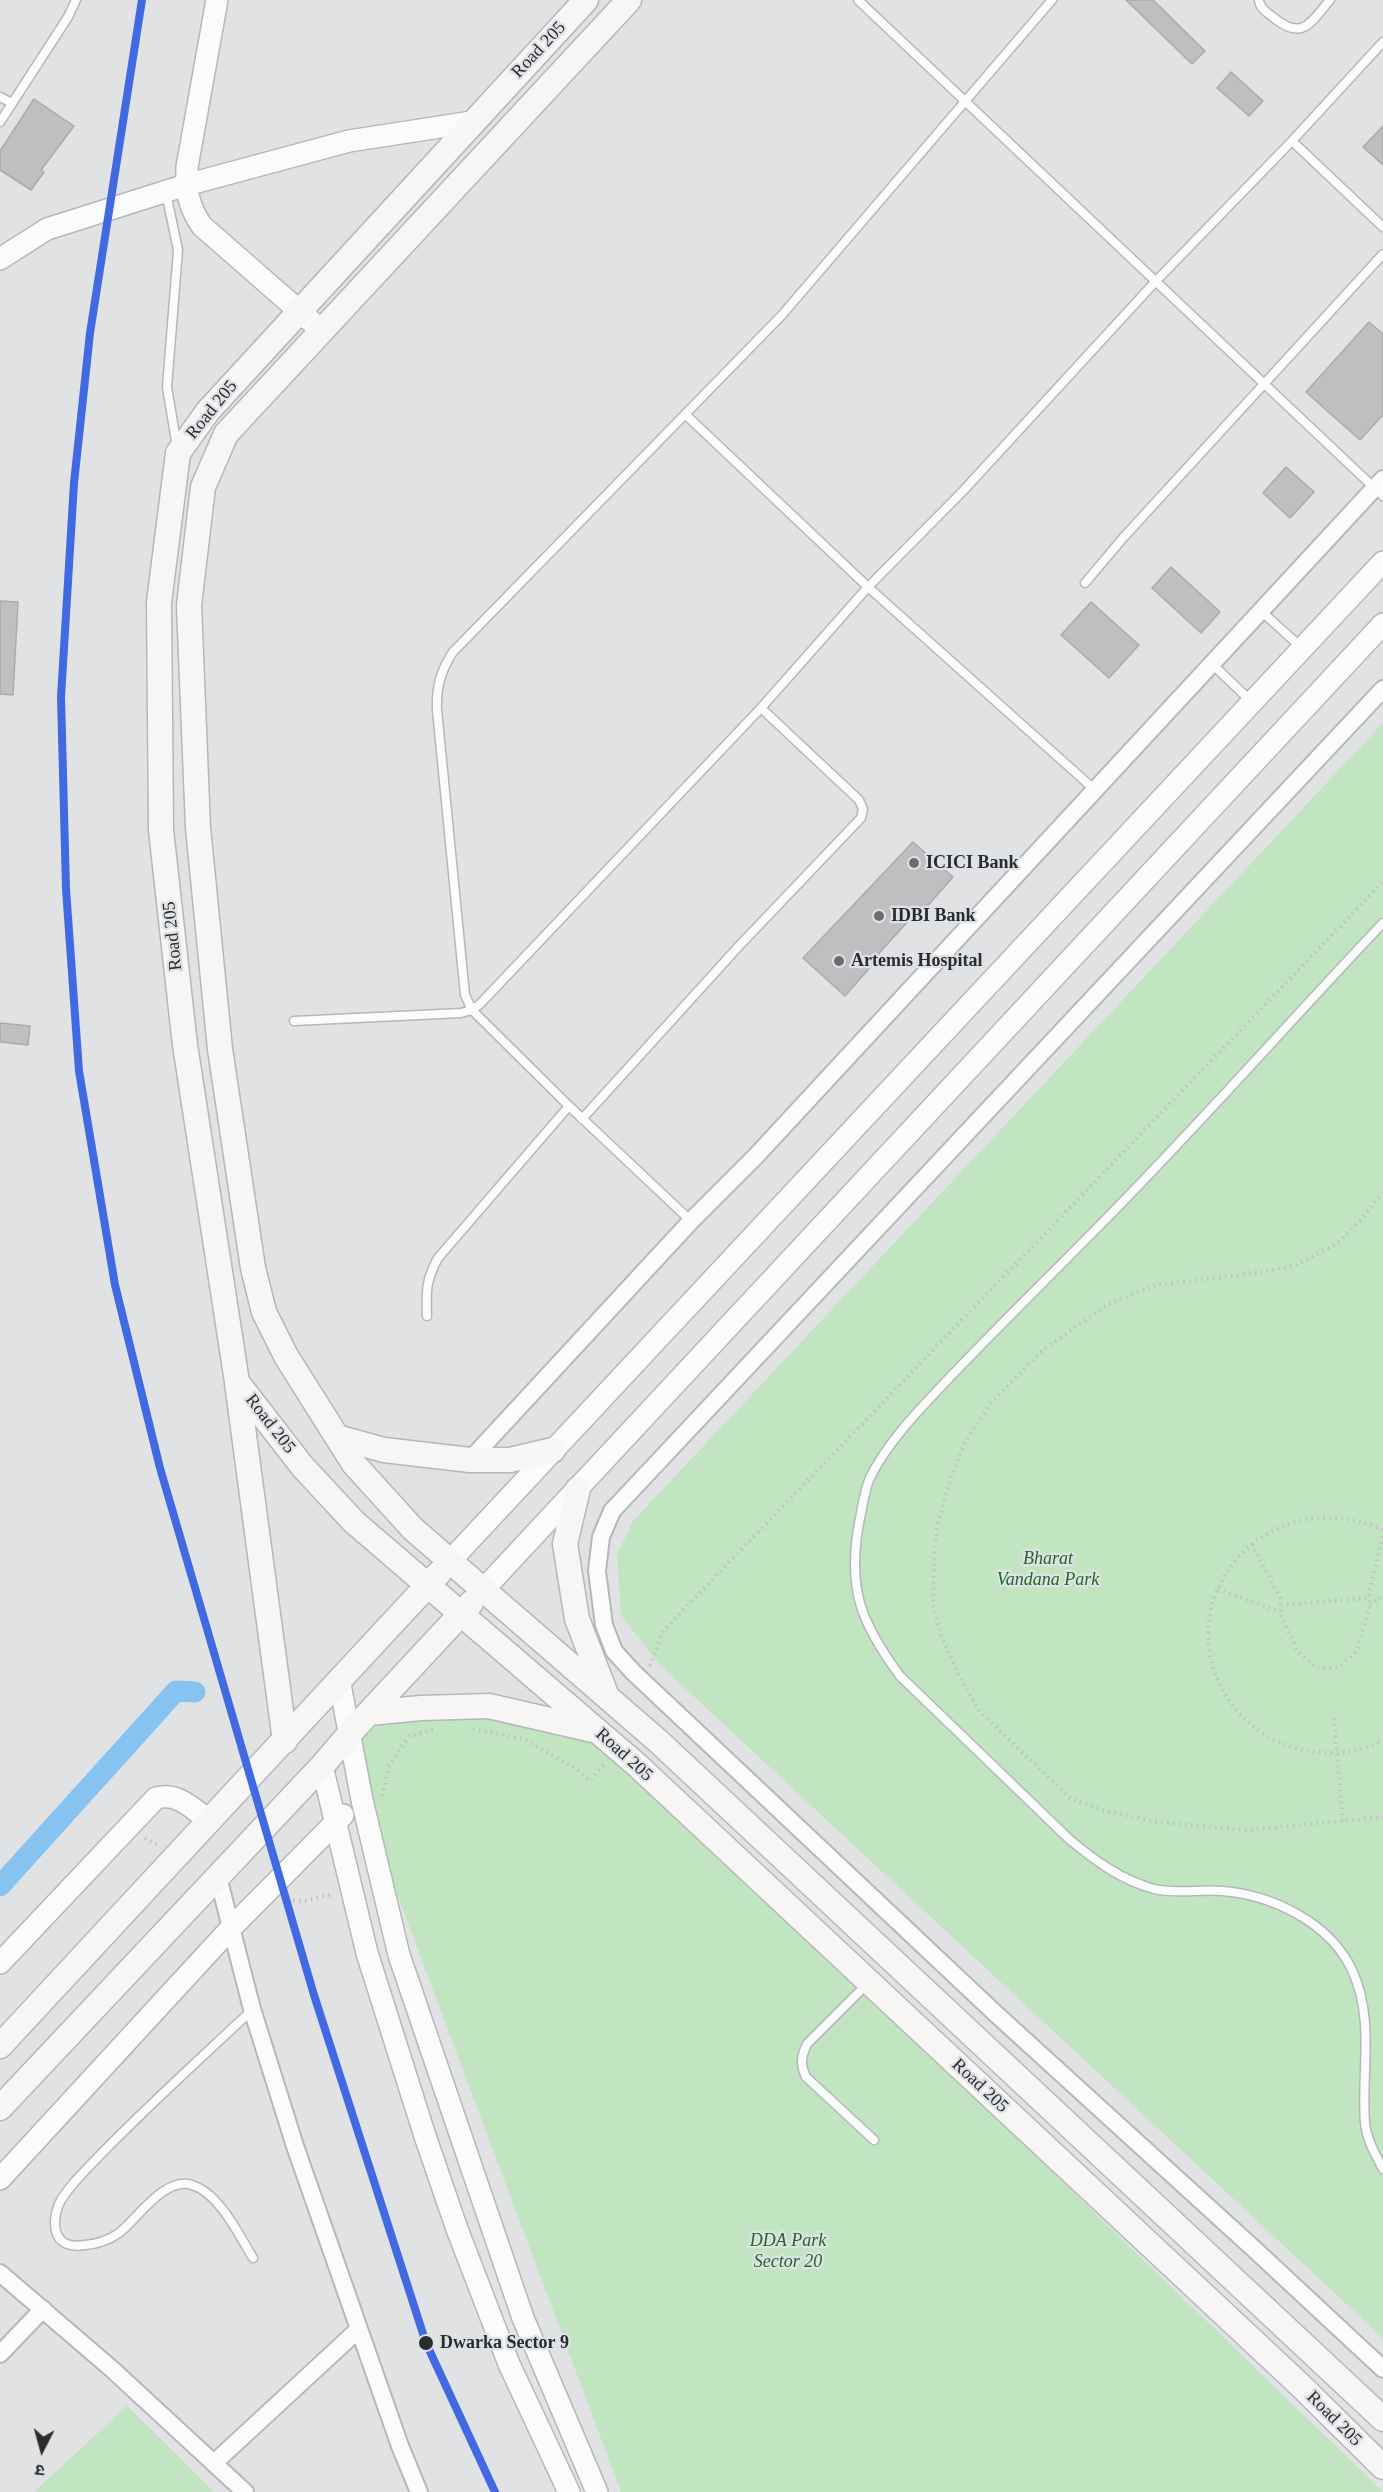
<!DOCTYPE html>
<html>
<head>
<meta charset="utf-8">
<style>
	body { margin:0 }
	#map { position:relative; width:1383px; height:2492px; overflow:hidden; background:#e0e2e4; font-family:Georgia,"Noto Sans Devanagari",serif }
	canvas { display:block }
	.north { position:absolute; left:12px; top:2420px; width:60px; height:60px; -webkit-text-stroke:4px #dee2e6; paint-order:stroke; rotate:186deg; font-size:16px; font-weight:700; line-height:24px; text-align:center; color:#2b2c2e }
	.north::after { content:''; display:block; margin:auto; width:21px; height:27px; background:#2b2c2e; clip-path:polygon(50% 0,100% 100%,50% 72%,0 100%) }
</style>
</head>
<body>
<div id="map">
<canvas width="1383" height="2492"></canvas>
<div class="north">उ</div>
</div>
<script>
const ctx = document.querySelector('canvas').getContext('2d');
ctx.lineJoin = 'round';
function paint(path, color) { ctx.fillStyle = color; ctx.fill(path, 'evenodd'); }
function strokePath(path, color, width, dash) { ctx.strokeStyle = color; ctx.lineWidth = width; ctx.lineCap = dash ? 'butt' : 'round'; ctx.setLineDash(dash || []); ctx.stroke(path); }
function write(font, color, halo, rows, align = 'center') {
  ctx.font = font + ' Georgia,serif'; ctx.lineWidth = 4.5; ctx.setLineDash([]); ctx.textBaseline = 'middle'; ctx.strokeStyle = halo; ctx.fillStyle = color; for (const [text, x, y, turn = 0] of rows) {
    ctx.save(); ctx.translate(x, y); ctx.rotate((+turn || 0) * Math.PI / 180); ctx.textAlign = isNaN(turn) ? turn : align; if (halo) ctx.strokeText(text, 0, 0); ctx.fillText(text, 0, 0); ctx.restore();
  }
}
const green = new Path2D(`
	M1383 723V2338L658 1663 621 1615 617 1555 633 1521Z
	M421 1708 598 1732 1383 2492H621L362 1800 351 1732Z
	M127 2406 214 2492H34Z`);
const canal = new Path2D(`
	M0 1886 176 1691 195 1692`);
const building = new Path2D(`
	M1126 0H1153L1205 51 1192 64Z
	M1231 72 1263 101 1249 116 1217 88Z
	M34 99 74 126 41 170 44 172 31 190 0 170V151Z
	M1383 126V165L1363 147Z
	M1369 322 1383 334V415L1360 440 1306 392Z
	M1286 467 1314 492 1290 518 1263 493Z
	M1171 567 1220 612 1201 633 1152 588Z
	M0 601 18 602 13 695 0 694Z
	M1091 602 1139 645 1109 678 1061 635Z
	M913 842 953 877 924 910 921 907 872 961 874 963 845 996 803 958Z
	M0 1023 30 1026 28 1045 0 1042Z`);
const path = new Path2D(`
	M1383 1192 1361 1220 1336 1244 1296 1265 1263 1272 1156 1285 1108 1304 1043 1350 992 1402 964 1444 952 1474 937 1526 934 1557 933 1605 941 1635 959 1676 980 1712 1071 1799 1102 1810 1156 1822 1247 1830 1383 1817
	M1383 1530C1264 1475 1153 1611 1238 1712 1253 1729 1273 1742 1295 1748 1324 1756 1356 1755 1383 1740
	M1252 1544 1280 1598 1281 1615 1298 1652 1315 1667 1329 1668 1339 1667 1356 1652 1370 1605 1369 1592 1383 1535
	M1218 1589 1281 1612
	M1281 1605 1369 1598
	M1370 1605 1383 1596
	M650 1666 663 1631 1383 882
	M1334 1718 1343 1822
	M473 1729 524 1739 575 1768 590 1781 605 1763
	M382 1796 389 1766 409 1736 433 1730
	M145 1838 159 1846
	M287 1900 305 1901 333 1894`);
const service = new Path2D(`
	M858 0 1383 496
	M1259 0C1260 9 1267 12 1274 18 1303 41 1310 23 1330 0
	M0 97 12 103
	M0 122 68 17 76 0
	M1292 141 1383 227
	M166 193 178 250 167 387 177 447
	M686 415 868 587 1095 790
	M1085 583 1123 538 1383 254
	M1261 611 1302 648
	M1212 664 1252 702
	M1383 923C1289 1022 1199 1125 1104 1221 1054 1272 1003 1322 953 1374 924 1405 887 1441 869 1480 864 1493 862 1509 859 1523 847 1589 861 1623 900 1676L1069 1839C1094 1860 1121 1880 1154 1889 1176 1894 1200 1889 1222 1891 1273 1895 1330 1923 1352 1970 1375 2019 1361 2072 1365 2123 1367 2140 1375 2154 1383 2169
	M294 1021 461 1013 472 1010 480 1004 761 708 868 587 963 491 1156 281 1292 141 1383 42
	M582 1119 739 946 861 818 863 809 859 800 761 708
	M691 1221 569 1106 472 1010 465 995 437 710C436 687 441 670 453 652L782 315 1052 0
	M427 1316C426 1291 426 1280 438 1258L569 1106
	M869 1982 807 2044C801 2057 800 2064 806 2077L874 2140
	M252 2010C202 2057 151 2103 103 2152 90 2166 67 2187 59 2204 54 2216 52 2234 63 2242 69 2246 79 2246 85 2245 98 2244 109 2240 119 2233 138 2218 165 2176 192 2185 219 2193 239 2235 253 2258`);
const minor = new Path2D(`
	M1383 689 612 1511 601 1537 597 1571 604 1625 614 1651 633 1672 996 2014 1253 2248 1383 2369
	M470 1460 691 1221 755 1157 1383 479
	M218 1877 252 2009 295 2146 400 2446 419 2492
	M0 2273 113 2370 245 2492
	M0 2354 43 2309
	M214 2463 359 2329`);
const tertiary = new Path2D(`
	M217 0 187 167C186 191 188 206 202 226L322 331
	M0 259 47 229 186 185 349 141 472 122
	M450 1561 1383 562
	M483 1590 1383 624
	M339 1679 362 1800 399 1955 523 2318 597 2492
	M322 1766 367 1953 425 2136 457 2229 509 2364 569 2492
	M0 1963 156 1798C178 1792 193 1809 210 1821
	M0 2179 231 1928 343 1815`);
const secondary = new Path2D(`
	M586 0 208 411 178 453 159 602 161 830 185 1045 237 1382 302 1466 354 1522 637 1765 1300 2385 1383 2467
	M629 0 226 434 203 487 189 605 198 828 220 1049 253 1268 264 1312 286 1356 354 1464 413 1529 658 1741 1383 2419
	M237 1383 285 1741
	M337 1437 384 1450 470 1460H510L553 1450
	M578 1489 565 1544 577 1619 606 1694
	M369 1713 421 1708 489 1706 593 1730
	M0 2046 439 1573
	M0 2108 322 1766 351 1732 471 1603`);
const metro1 = new Path2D(`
	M142 0 90 333 74 483 61 697 66 889 79 1071 115 1285 160 1468 314 1995 426 2343 495 2492`);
const markers = [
	[914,863,6,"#6a6c6e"],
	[879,916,6,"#6a6c6e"],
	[839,961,6,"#6a6c6e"],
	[426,2343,8,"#2b2c2e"]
];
const streetNames = [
	["Road 205",539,50,-47],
	["Road 205",212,410,-51],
	["Road 205",173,936,-96],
	["Road 205",270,1424,52],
	["Road 205",624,1755,42],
	["Road 205",980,2086,43],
	["Road 205",1334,2419,45]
];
const poiNames = [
	["ICICI Bank",926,863],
	["IDBI Bank",891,916],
	["Artemis Hospital",851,961]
];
const parkNames = [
	["Bharat",1048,1559],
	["Vandana Park",1048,1580],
	["DDA Park",788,2241],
	["Sector 20",788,2262]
];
const stopNames = [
	["Dwarka Sector 9",440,2343]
];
paint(green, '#c1e4c1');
strokePath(canal, '#86c3f1', 21);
paint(building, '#bfbfc1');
strokePath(building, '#aaabac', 1.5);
strokePath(service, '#b5b7b9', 11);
strokePath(minor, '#b5b7b9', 20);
strokePath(tertiary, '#b5b7b9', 24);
strokePath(secondary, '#b5b7b9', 27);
strokePath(path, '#c1c1c2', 4, [1.5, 4.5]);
strokePath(service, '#fafbfb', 8);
strokePath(minor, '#fafbfb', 16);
strokePath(tertiary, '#fafbfb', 21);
strokePath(secondary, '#f7f6f5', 24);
strokePath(metro1, '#4169e1', 8);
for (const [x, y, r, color] of markers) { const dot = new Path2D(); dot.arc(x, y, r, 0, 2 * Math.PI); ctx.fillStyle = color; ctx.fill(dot); strokePath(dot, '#dee2e6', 2); }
write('18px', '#2b2c2e', '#dee2e6', streetNames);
write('bold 18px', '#2b2c2e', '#dee2e6', poiNames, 'left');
write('italic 18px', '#216822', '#dee2e6', parkNames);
write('bold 18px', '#2b2c2e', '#dee2e6', stopNames, 'left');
</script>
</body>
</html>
